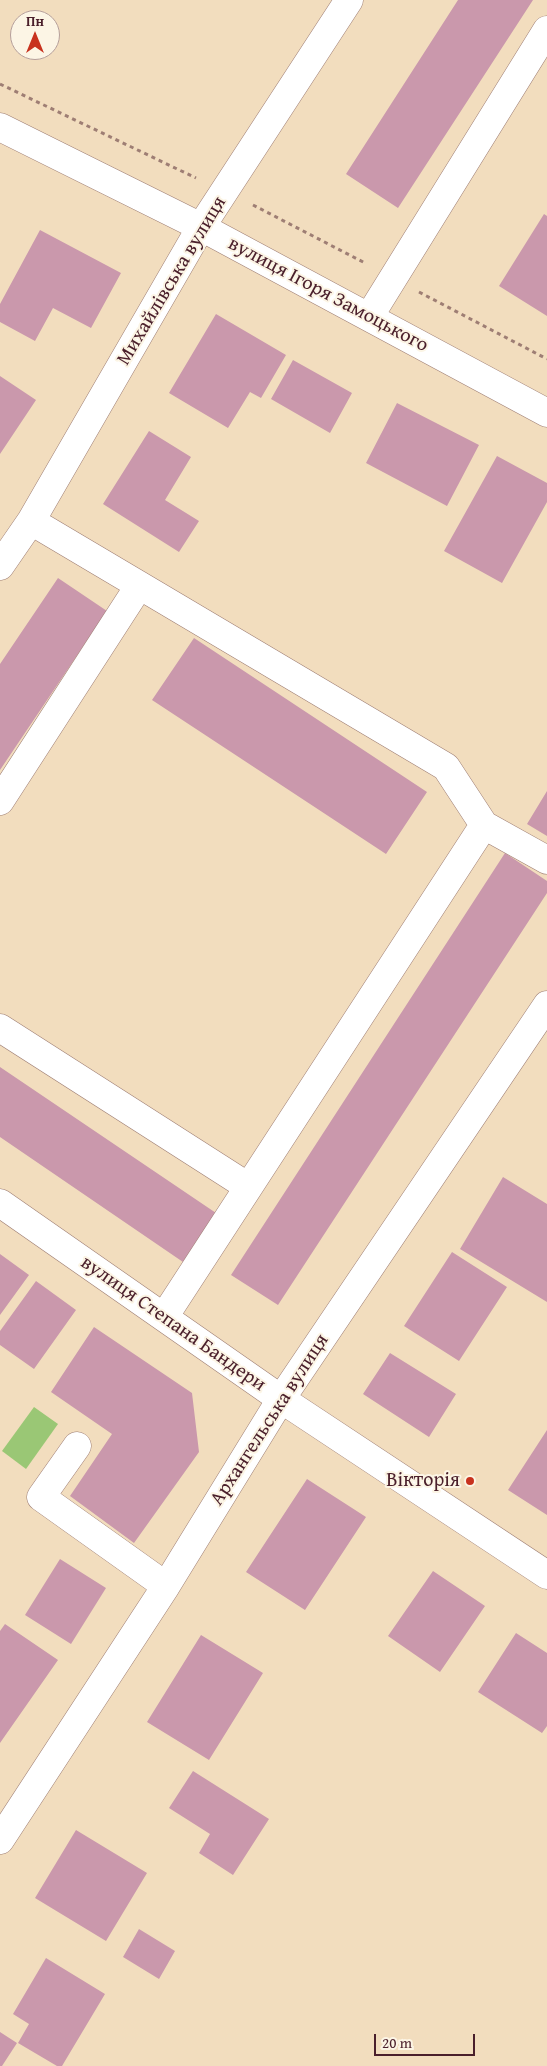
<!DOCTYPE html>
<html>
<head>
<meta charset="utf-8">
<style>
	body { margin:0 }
	#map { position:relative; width:547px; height:2066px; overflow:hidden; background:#f2ddbe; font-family:"Gentium Book Plus",serif }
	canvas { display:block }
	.north { position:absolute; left:10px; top:10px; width:50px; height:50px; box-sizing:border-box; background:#fcf5e5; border:1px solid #b59f9b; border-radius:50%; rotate:0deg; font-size:14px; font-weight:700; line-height:20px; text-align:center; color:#4a1f2b }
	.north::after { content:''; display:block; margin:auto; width:18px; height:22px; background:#c8321e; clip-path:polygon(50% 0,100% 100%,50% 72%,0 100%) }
	.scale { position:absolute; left:374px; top:2034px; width:101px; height:22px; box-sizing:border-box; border:2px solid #4a1f2b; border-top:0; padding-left:6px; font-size:15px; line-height:18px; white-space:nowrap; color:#4a1f2b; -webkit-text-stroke:4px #fcf5e5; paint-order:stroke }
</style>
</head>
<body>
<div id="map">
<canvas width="547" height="2066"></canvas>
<div class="north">Пн</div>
<div class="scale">20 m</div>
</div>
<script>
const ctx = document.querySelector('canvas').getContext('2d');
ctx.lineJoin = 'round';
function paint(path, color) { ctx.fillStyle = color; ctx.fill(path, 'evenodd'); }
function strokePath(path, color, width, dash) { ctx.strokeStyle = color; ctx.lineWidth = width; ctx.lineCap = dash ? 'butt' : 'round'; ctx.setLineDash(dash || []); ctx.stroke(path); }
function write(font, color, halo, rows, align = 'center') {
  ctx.font = font + ' "Gentium Book Plus",serif'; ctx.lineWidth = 4; ctx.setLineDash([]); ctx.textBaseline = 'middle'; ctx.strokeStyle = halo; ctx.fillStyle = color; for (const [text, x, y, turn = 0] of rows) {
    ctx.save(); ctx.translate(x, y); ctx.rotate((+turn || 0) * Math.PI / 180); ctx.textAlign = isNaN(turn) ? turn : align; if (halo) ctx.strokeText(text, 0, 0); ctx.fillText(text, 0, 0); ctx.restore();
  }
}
const green = new Path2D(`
	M34 1407 58 1424 26 1469 2 1451Z`);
const building = new Path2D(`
	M458 0H533L398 208 346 174Z
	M544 214 547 216V316L499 286Z
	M40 230 121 273 91 328 53 308 35 341 0 322V304Z
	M216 314 286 355 261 398 250 392 228 428 169 393Z
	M293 360 352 393 330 433 271 399Z
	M0 376 36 400 0 454Z
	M397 403 479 445 447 506 366 463Z
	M149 431 191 457 165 500 199 521 179 552 103 504Z
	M497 456 547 483V502L502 583 444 551Z
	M58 578 107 611 0 770V664Z
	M194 638 427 792 386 854 152 700Z
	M547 791V836L527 824Z
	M505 853 547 881V893L278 1305 231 1275Z
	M0 1067 216 1213 183 1262 0 1137Z
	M503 1177 547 1204V1302L460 1249Z
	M452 1252 507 1287 459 1361 404 1326Z
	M0 1254 29 1275 0 1315Z
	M36 1281 76 1310 34 1369 0 1345V1331Z
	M94 1327 192 1393 199 1452 134 1543 70 1496 112 1434 51 1392Z
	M390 1353 456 1394 429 1437 363 1394Z
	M547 1430V1515L508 1490Z
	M307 1479 366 1517 305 1610 246 1572Z
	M60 1559 106 1588 71 1644 25 1615Z
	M433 1571 485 1606 440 1672 388 1636Z
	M5 1624 58 1660 0 1743V1631Z
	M516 1633 547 1653V1726L542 1733 478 1692Z
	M201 1635 263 1673 209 1760 147 1722Z
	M193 1771 269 1819 233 1875 199 1853 210 1834 169 1808Z
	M76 1830 147 1873 106 1941 35 1898Z
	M139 1929 175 1951 159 1979 123 1957Z
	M46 1958 105 1994 62 2066H57L18 2043 29 2024 13 2014Z
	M0 2032 17 2043 2 2066H0Z`);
const path = new Path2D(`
	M0 84 196 178
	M253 205 365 263
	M419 292 547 359`);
const minor = new Path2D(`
	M0 127 201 227 547 413
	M369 317 547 30
	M31 521 446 767 484 825 547 860
	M0 566 31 521 201 227 349 0
	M0 801 139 586
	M0 1028 247 1186
	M0 1203 281 1399 547 1575
	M164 1317 484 825
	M77 1446 41 1497 166 1586
	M0 1840 166 1586 281 1399 547 1005`);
const markers = [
	[470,1481,5,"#c8321e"]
];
const streetNames = [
	["Михайлівська вулиця",172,281,-59],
	["вулиця Ігоря Замоцького",328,295,28],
	["вулиця Степана Бандери",173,1324,35],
	["Архангельська вулиця",270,1420,-57]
];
const poiNames = [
	["Вікторія",460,1481]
];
paint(green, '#9ac775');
paint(building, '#ca98ac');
strokePath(minor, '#9e7e74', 29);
strokePath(path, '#9e7e74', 3, [4, 4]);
strokePath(minor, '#fff', 28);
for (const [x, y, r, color] of markers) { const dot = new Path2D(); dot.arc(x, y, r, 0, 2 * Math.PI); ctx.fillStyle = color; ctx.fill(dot); strokePath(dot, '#fcf5e5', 2); }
write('20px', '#4a1f2b', '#fcf5e5', streetNames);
write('20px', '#4a1f2b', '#fcf5e5', poiNames, 'right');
</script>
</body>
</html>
